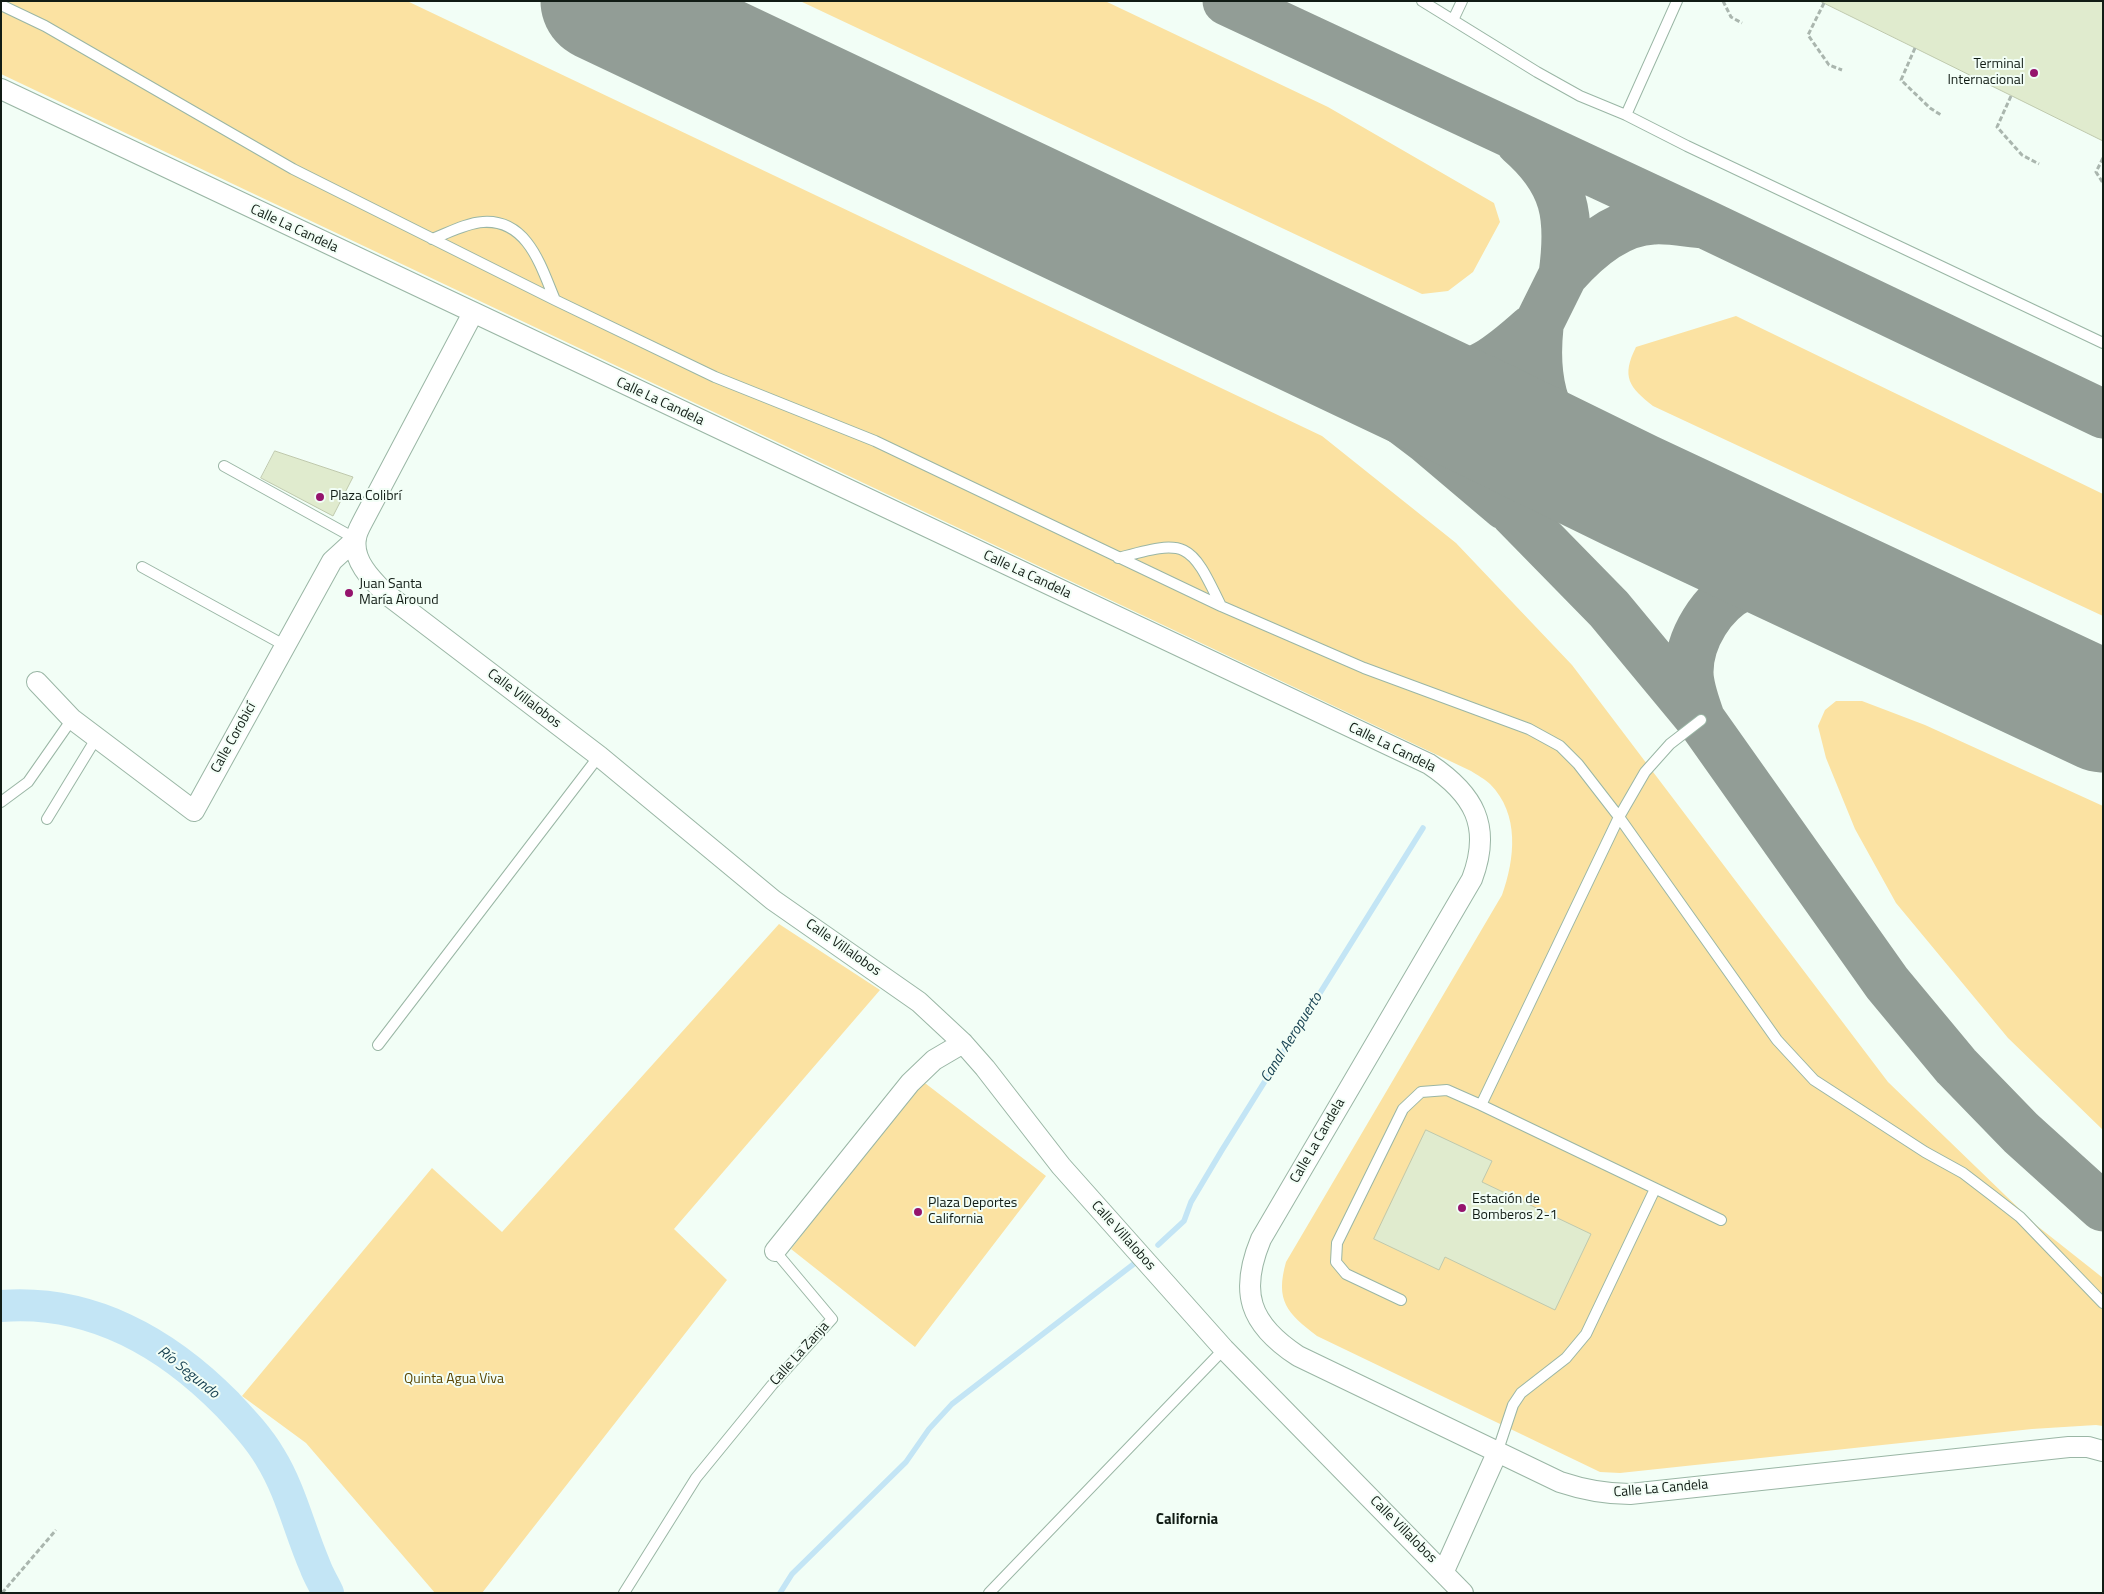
<!DOCTYPE html>
<html>
<head>
<meta charset="utf-8">
<style>
	body { margin:0 }
	#map { position:relative; width:2104px; height:1594px; overflow:hidden; background:#f2fef6; font-family:"Titillium Web",sans-serif }
	canvas { display:block }
	.frame { position:absolute; inset:0; border:2px solid #111c15; pointer-events:none }
</style>
</head>
<body>
<div id="map">
<canvas width="2104" height="1594"></canvas>
<div class="frame"></div>
</div>
<script>
const ctx = document.querySelector('canvas').getContext('2d');
ctx.lineJoin = 'round';
function paint(path, color) { ctx.fillStyle = color; ctx.fill(path, 'evenodd'); }
function strokePath(path, color, width, dash) { ctx.strokeStyle = color; ctx.lineWidth = width; ctx.lineCap = dash ? 'butt' : 'round'; ctx.setLineDash(dash || []); ctx.stroke(path); }
function write(font, color, halo, rows, align = 'center') {
  ctx.font = font + ' "Titillium Web",sans-serif'; ctx.lineWidth = 4; ctx.setLineDash([]); ctx.textBaseline = 'middle'; ctx.strokeStyle = halo; ctx.fillStyle = color; for (const [text, x, y, turn = 0] of rows) {
    ctx.save(); ctx.translate(x, y); ctx.rotate((+turn || 0) * Math.PI / 180); ctx.textAlign = isNaN(turn) ? turn : align; if (halo) ctx.strokeText(text, 0, 0); ctx.fillText(text, 0, 0); ctx.restore();
  }
}
const green = new Path2D(`
	M1 1H407L1322 436 1456 543 1572 665 1888 1082 2036 1225 2103 1278V1426L2096 1425 2032 1429 1620 1473 1600 1472 1317 1336C1287 1313 1275 1301 1286 1262L1502 895C1515 859 1520 814 1490 784 1485 779 1477 775 1471 771L1 74Z
	M800 1H1105L1328 107 1494 203 1500 222 1473 272 1448 291 1422 294Z
	M1736 316 2103 494V616L1653 406C1629 387 1621 377 1636 347Z
	M1836 701H1862L1925 725 2103 806V1130L2008 1038 1896 903 1855 829 1826 758 1818 726 1825 710Z
	M779 924 880 990 674 1229 727 1280 482 1593H435L306 1443 242 1396 432 1168 502 1232Z
	M921 1080 1046 1176 915 1347 791 1249Z`);
const stream = new Path2D(`
	M1158 1245 1184 1221 1191 1202 1222 1150 1423 828
	M780 1593 792 1574 906 1462 929 1429 952 1404 1135 1263`);
const river = new Path2D(`
	M1 1306C90 1299 166 1342 227 1404 242 1420 259 1438 270 1457 291 1491 299 1529 315 1566 318 1575 324 1584 328 1593`);
const taxiway = new Path2D(`
	M1227 1 1705 224 2103 414
	M1520 142C1566 182 1571 217 1563 275
	M1705 224C1689 223 1671 219 1654 220 1618 221 1586 249 1563 275L1490 422 1488 442 1489 465 1499 491 1515 513 1609 609 1701 720 1887 983 1956 1066 2021 1133 2103 1207
	M1221 295 1370 396 1428 440 1506 506
	M1539 327C1534 375 1541 418 1578 453 1594 468 1614 479 1631 491
	M1393 376C1406 378 1421 382 1435 381 1474 379 1503 355 1531 330
	M1701 720C1696 705 1689 688 1689 672 1689 639 1712 601 1742 587 1761 578 1784 575 1805 572`);
const runway = new Path2D(`
	M601 1 1490 422 1631 491 2103 712`);
const building = new Path2D(`
	M1820 1H2103V141L1915 48Z
	M275 451 353 477 333 516 261 478Z
	M1426 1130 1492 1161 1482 1182 1591 1234 1555 1310 1445 1257 1439 1270 1374 1239Z`);
const path = new Path2D(`
	M1723 1 1731 17 1742 23
	M1824 3 1808 35 1829 65 1842 70
	M1915 48 1901 80 1930 108 1941 115
	M2011 96 1997 127 2022 155 2039 164
	M2103 158 2096 172 2103 183
	M2 1593 56 1530`);
const service = new Path2D(`
	M1422 1 1537 72 1580 96 1626 115 1687 146 2103 343
	M1 5 45 26 293 169 555 300 715 377 875 441 1221 606 1364 668 1529 729 1560 746 1578 764 1619 817 1777 1040 1814 1080 1925 1152 1963 1173 1993 1196 2020 1217 2103 1303
	M1453 20 1462 1
	M1626 115 1677 1
	M432 239C448 233 466 223 483 222 528 219 541 267 555 300
	M224 466 356 539
	M1118 558C1187 539 1190 541 1221 606
	M142 567 284 645
	M1701 720 1670 744 1645 772 1619 817 1481 1105 1721 1220
	M1 802 28 782 72 719
	M47 819 97 737
	M378 1045 599 756
	M1401 1300 1346 1274 1336 1262 1337 1243 1403 1109 1421 1092 1447 1090 1481 1105
	M1497 1453 1513 1405 1521 1393 1566 1358 1586 1334 1655 1189
	M624 1593 696 1478 772 1385 832 1319 775 1251
	M989 1593 1224 1349`);
const minor = new Path2D(`
	M1 89 1429 764C1474 794 1492 826 1472 879L1261 1239C1239 1292 1249 1324 1298 1356L1560 1482C1584 1490 1605 1494 1630 1494L2069 1447H2088L2103 1451
	M473 313 364 519C361 525 357 531 356 538 352 560 371 579 385 593L599 756 773 900 919 1002 963 1043 985 1068 1061 1166 1224 1349 1463 1593
	M37 682 72 719 194 811 332 561 356 539
	M775 1251 910 1083 934 1060 963 1043
	M1444 1571 1497 1453`);
const markers = [
	[2034,73,5,"#95146d"],
	[320,497,5,"#95146d"],
	[349,593,5,"#95146d"],
	[1462,1208,5,"#95146d"],
	[918,1212,5,"#95146d"]
];
const poiNames = [
	["Terminal",2024,65,"right"],
	["Internacional",2024,81,"right"],
	["Plaza Colibrí",330,497],
	["Juan Santa",359,585],
	["María Around",359,601],
	["Estación de",1472,1200],
	["Bomberos 2-1",1472,1216],
	["Plaza Deportes",928,1204],
	["California",928,1220]
];
const streetNames = [
	["Calle La Candela",294,229,25],
	["Calle La Candela",660,402,25],
	["Calle La Candela",1027,575,25],
	["Calle Villalobos",524,699,37],
	["Calle Corobicí",234,738,-61],
	["Calle La Candela",1392,748,26],
	["Calle Villalobos",843,948,35],
	["Calle La Candela",1318,1141,-60],
	["Calle Villalobos",1123,1236,48],
	["Calle La Zanja",800,1354,-48],
	["Calle La Candela",1661,1489,-5],
	["Calle Villalobos",1403,1530,45]
];
const parkNames = [
	["Quinta Agua Viva",454,1380]
];
const waterNames = [
	["Canal Aeropuerto",1292,1038,-58],
	["Río Segundo",188,1373,39]
];
const neighbourhoodNames = [
	["California",1187,1520]
];
paint(green, '#fbe2a2');
strokePath(stream, '#c3e5f5', 5.5);
strokePath(river, '#c3e5f5', 32);
strokePath(taxiway, '#929d96', 49);
strokePath(runway, '#929d96', 121);
paint(building, '#e0ebce');
strokePath(building, '#bfc9ad', 1);
strokePath(service, '#9ab6a5', 12);
strokePath(minor, '#9ab6a5', 22);
strokePath(path, '#aab6ae', 3, [5, 2.5]);
strokePath(service, '#fff', 10);
strokePath(minor, '#fff', 20);
for (const [x, y, r, color] of markers) { const dot = new Path2D(); dot.arc(x, y, r, 0, 2 * Math.PI); ctx.fillStyle = color; ctx.fill(dot); strokePath(dot, '#f2fef6', 2); }
write('14px', '#111c15', '#f2fef6', poiNames, 'left');
write('14px', '#111c15', '#f2fef6', streetNames);
write('14px', '#5c4805', '#f2fef6', parkNames);
write('italic 15px', '#194353', '#f2fef6', waterNames);
write('bold 15px', '#111c15', '#f2fef6', neighbourhoodNames);
</script>
</body>
</html>
